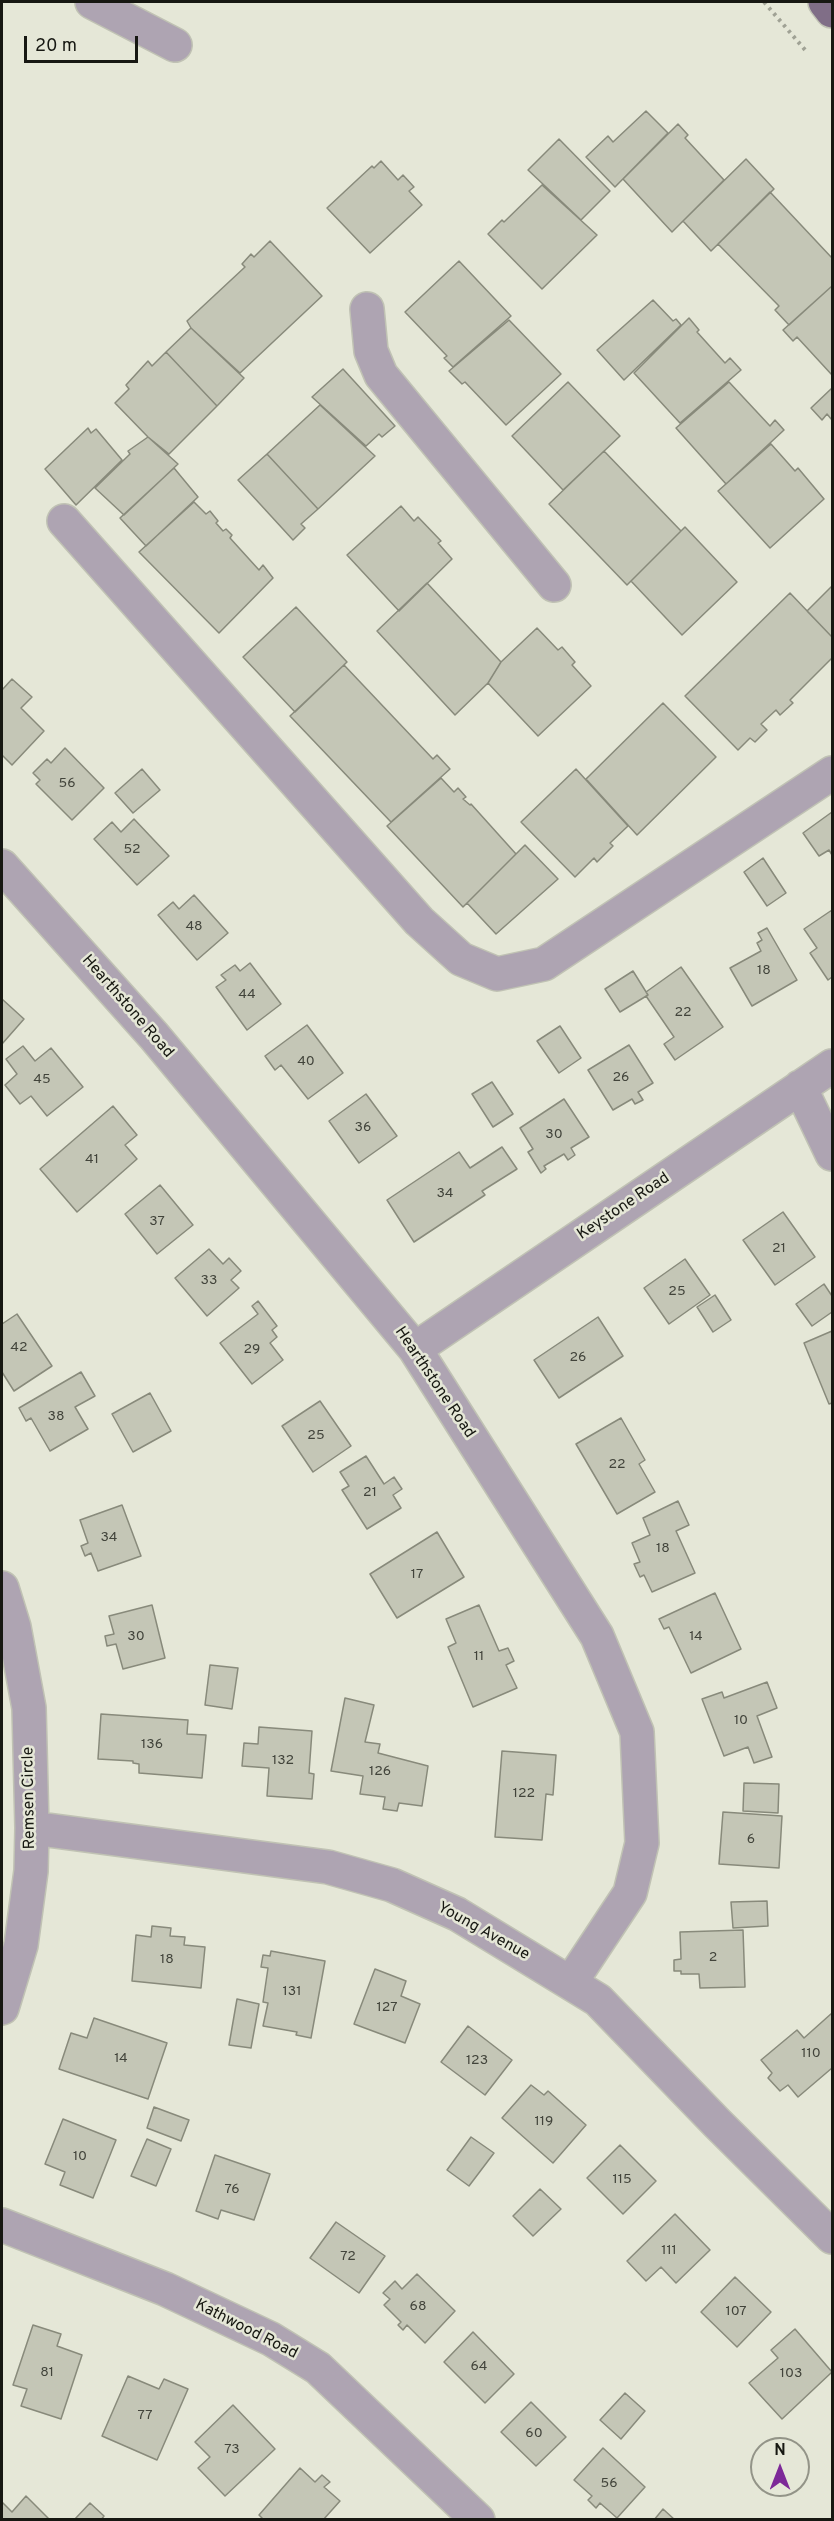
<!DOCTYPE html>
<html>
<head>
<meta charset="utf-8">
<style>
	body { margin:0 }
	#map { position:relative; width:834px; height:2521px; overflow:hidden; background:#e5e7d7; font-family:Overpass,sans-serif }
	canvas { display:block }
	.frame { position:absolute; inset:0; border:3px solid #171812; pointer-events:none }
	.north { position:absolute; left:750px; top:2437px; width:60px; height:60px; box-sizing:border-box; background:#e5e7d7; border:2px solid #939488; border-radius:50%; rotate:0deg; font-size:16px; font-weight:700; line-height:24px; text-align:center; color:#171812 }
	.north::after { content:''; display:block; margin:auto; width:21px; height:27px; background:#7d2998; clip-path:polygon(50% 0,100% 100%,50% 72%,0 100%) }
	.scale { position:absolute; left:24px; top:36px; width:114px; height:27px; box-sizing:border-box; border:3px solid #171812; border-top:0; padding-left:8px; font-size:18px; line-height:21px; white-space:nowrap; color:#171812; -webkit-text-stroke:4px #e5e7d7; paint-order:stroke }
</style>
</head>
<body>
<div id="map">
<canvas width="834" height="2521"></canvas>
<div class="frame"></div>
<div class="north">N</div>
<div class="scale">20 m</div>
</div>
<script>
const ctx = document.querySelector('canvas').getContext('2d');
ctx.lineJoin = 'round';
function paint(path, color) { ctx.fillStyle = color; ctx.fill(path, 'evenodd'); }
function strokePath(path, color, width, dash) { ctx.strokeStyle = color; ctx.lineWidth = width; ctx.lineCap = dash ? 'butt' : 'round'; ctx.setLineDash(dash || []); ctx.stroke(path); }
function write(font, color, halo, rows, align = 'center') {
  ctx.font = font + ' Overpass,sans-serif'; ctx.lineWidth = 5; ctx.setLineDash([]); ctx.textBaseline = 'middle'; ctx.strokeStyle = halo; ctx.fillStyle = color; for (const [text, x, y, turn = 0] of rows) {
    ctx.save(); ctx.translate(x, y); ctx.rotate((+turn || 0) * Math.PI / 180); ctx.textAlign = isNaN(turn) ? turn : align; if (halo) ctx.strokeText(text, 0, 0); ctx.fillText(text, 0, 0); ctx.restore();
  }
}
const building = new Path2D(`
	M646 111 668 133 615 187 586 157 608 136 613 142Z
	M678 124 688 135 685 138 724 180 672 232 623 179Z
	M559 139 610 191 581 220 528 170Z
	M746 159 774 189 711 251 683 221Z
	M381 161 398 180 403 175 414 187 409 191 422 205 370 253 327 208 372 166 374 168Z
	M542 185 597 235 542 289 488 234 502 220 504 222Z
	M770 192 832 258V286L789 325 775 310 779 306 718 244Z
	M270 241 322 296 240 373 191 328 187 321 245 267 242 264 251 254 254 257Z
	M459 261 511 316 453 367 444 358 447 356 405 312Z
	M832 286V375L797 337 793 341 783 330Z
	M653 300 673 321 676 319 681 325 624 380 597 350Z
	M689 318 699 330 697 332 725 363 730 358 741 370 680 423 634 373Z
	M509 320 561 374 506 425 465 382 462 384 449 371Z
	M191 328 244 378 217 406 166 352Z
	M166 352 217 406 169 454 148 437 115 403 129 389 126 385 148 361 152 366Z
	M343 369 395 426 382 437 379 434 366 446 312 397Z
	M568 382 620 436 563 490 512 436Z
	M729 382 770 426 775 420 784 430 726 484 676 428Z
	M832 388V420L827 414 822 420 811 408Z
	M320 405 375 456 318 509 267 454Z
	M88 428 91 433 96 429 122 460 76 505 45 469Z
	M148 437 178 464 124 515 95 488 130 454 128 451Z
	M771 444 795 471 798 468 824 499 770 548 718 491Z
	M604 451 681 531 627 585 549 504Z
	M267 454 318 509 301 524 305 528 293 540 238 480Z
	M174 468 198 497 146 546 120 518Z
	M194 502 206 514 210 511 218 521 216 523 223 531 226 529 232 535 230 538 259 570 263 565 273 578 219 633 139 552Z
	M401 506 414 521 418 517 441 541 438 543 452 559 399 611 347 555Z
	M685 527 737 582 682 635 631 581Z
	M427 583 501 662 488 683 455 715 377 631Z
	M832 586V637L807 611Z
	M790 593 832 637V658L790 700 793 703 780 715 776 710 761 724 767 730 755 742 750 738 738 750 685 696Z
	M296 607 347 662 295 712 243 657Z
	M537 628 558 650 562 647 575 662 572 665 591 686 538 736 488 683 501 662Z
	M344 665 433 759 437 755 450 769 391 822 290 716Z
	M12 679 32 697 21 708 44 731 12 765 2 755V690Z
	M663 703 716 757 637 835 586 779Z
	M65 748 104 788 72 820 36 784 40 780 33 773 47 759 51 763Z
	M142 769 160 790 133 813 115 793Z
	M576 769 628 826 610 843 613 846 597 862 594 858 575 877 521 822Z
	M441 778 454 792 458 788 466 797 463 799 470 805 471 804 516 854 463 907 387 826Z
	M832 812V855L829 850 819 856 803 833Z
	M134 819 169 856 137 885 94 839 112 822 121 832Z
	M525 845 558 879 496 934 467 903Z
	M763 858 786 893 767 906 744 872Z
	M194 895 228 933 197 960 158 915 173 902 179 909Z
	M832 910V977L828 980 810 953 817 948 804 929Z
	M767 928 797 980 752 1006 730 968 761 951 757 943 762 940 758 933Z
	M250 963 281 1004 247 1030 216 987 226 980 221 975 235 965 240 971Z
	M681 967 723 1027 675 1060 664 1044 674 1037 646 996 648 995 646 992Z
	M633 971 648 995 620 1012 605 989Z
	M2 999 24 1019 2 1044Z
	M307 1025 343 1073 308 1099 281 1065 275 1070 265 1056Z
	M560 1026 581 1058 559 1073 537 1041Z
	M629 1045 653 1083 638 1092 643 1100 635 1104 632 1099 613 1110 588 1070Z
	M23 1046 35 1061 51 1048 83 1087 47 1116 31 1096 20 1104 5 1085 17 1074 6 1059Z
	M492 1082 513 1114 493 1127 472 1094Z
	M366 1094 397 1136 359 1163 329 1121Z
	M564 1099 589 1137 571 1148 575 1155 568 1160 564 1154 544 1166 546 1169 541 1173 528 1152 533 1149 520 1128Z
	M113 1106 137 1135 125 1145 137 1159 77 1212 40 1169Z
	M502 1147 517 1169 482 1191 485 1195 414 1242 387 1200 459 1152 470 1168Z
	M160 1185 193 1225 157 1254 125 1214Z
	M783 1212 815 1257 775 1285 743 1240Z
	M209 1249 223 1264 229 1258 241 1271 231 1280 239 1288 207 1316 175 1278Z
	M685 1259 710 1295 669 1324 644 1288Z
	M824 1284 832 1296V1312L812 1326 796 1304Z
	M715 1295 731 1320 713 1332 697 1307Z
	M258 1301 277 1326 272 1330 277 1337 270 1343 283 1360 252 1384 220 1343 258 1314 252 1306Z
	M17 1314 52 1366 14 1391 2 1372V1324Z
	M598 1317 623 1356 559 1398 534 1360Z
	M832 1331V1403L829 1404 804 1343Z
	M81 1372 95 1396 75 1407 88 1429 50 1451 31 1418 26 1421 19 1408Z
	M150 1393 171 1431 133 1452 112 1414Z
	M320 1401 351 1446 313 1472 282 1426Z
	M621 1418 645 1460 639 1464 655 1492 617 1514 576 1444Z
	M366 1456 384 1484 394 1477 402 1489 393 1495 401 1508 367 1529 342 1490 349 1486 340 1472Z
	M678 1501 689 1525 676 1531 695 1573 652 1592 644 1575 640 1577 634 1564 640 1562 632 1543 650 1535 643 1518Z
	M122 1505 141 1556 98 1571 91 1553 85 1556 81 1546 88 1543 80 1520Z
	M437 1532 464 1577 397 1618 370 1574Z
	M715 1593 741 1649 691 1673 669 1627 664 1629 659 1619Z
	M152 1605 165 1658 123 1669 116 1644 107 1646 105 1636 114 1634 109 1616Z
	M479 1605 499 1651 508 1648 514 1661 506 1665 517 1688 473 1707 448 1647 456 1643 446 1619Z
	M210 1665 238 1668 232 1709 205 1705Z
	M767 1682 777 1708 757 1716 772 1757 754 1763 748 1747 724 1756 702 1699 722 1692 724 1698Z
	M345 1698 374 1705 365 1742 380 1744 378 1753 428 1766 422 1806 399 1803 397 1811 383 1809 385 1797 360 1794 363 1776 331 1771Z
	M101 1714 188 1720 187 1734 206 1735 202 1778 139 1773V1764L133 1763V1761L98 1759Z
	M259 1727 312 1731 309 1773 314 1774 312 1799 267 1796 269 1768 242 1766 244 1743 258 1744Z
	M502 1751 556 1755 553 1795 546 1794 542 1840 495 1837Z
	M744 1783 779 1784 778 1813 743 1811Z
	M723 1812 782 1816 779 1868 719 1864Z
	M767 1901 768 1926 733 1928 731 1902Z
	M152 1926 171 1928 170 1936 185 1937 184 1945 205 1947 201 1988 132 1981 136 1935 151 1937Z
	M743 1930 745 1987 700 1988 699 1974H681V1971H674V1960L681 1959 680 1932Z
	M271 1951 325 1961 311 2038 296 2035 297 2032 263 2026 268 2003 263 2002 268 1968 261 1967 263 1955 270 1956Z
	M375 1969 406 1981 401 1996 420 2004 405 2043 354 2024Z
	M237 1999 259 2004 251 2048 229 2045Z
	M832 2013V2068L798 2097 788 2085 780 2091 768 2078 772 2073 761 2060 797 2030 804 2038Z
	M94 2018 167 2043 148 2099 59 2069 71 2033 87 2038Z
	M468 2026 512 2060 485 2095 441 2062Z
	M531 2085 544 2095 548 2091 586 2125 553 2163 502 2118Z
	M154 2107 189 2120 181 2141 147 2128Z
	M63 2119 116 2140 93 2198 60 2185 65 2172 45 2164Z
	M471 2137 494 2153 469 2186 447 2170Z
	M147 2139 171 2149 156 2186 131 2176Z
	M620 2145 656 2181 623 2214 587 2178Z
	M215 2155 270 2174 254 2220 221 2210 218 2219 196 2211Z
	M540 2189 561 2209 533 2236 513 2216Z
	M675 2214 710 2250 676 2283 661 2267 646 2281 627 2261Z
	M336 2222 385 2256 359 2293 310 2258Z
	M417 2274 455 2311 425 2343 407 2325 403 2330 398 2325 401 2322 384 2305 390 2299 383 2293 395 2281 402 2289Z
	M735 2277 771 2312 737 2347 701 2312Z
	M33 2325 61 2334 57 2346 82 2355 61 2419 21 2406 27 2389 13 2385Z
	M795 2329 832 2372 782 2419 749 2383 778 2358 771 2350Z
	M473 2332 514 2374 485 2403 444 2362Z
	M128 2376 159 2389 164 2379 188 2389 157 2460 102 2436Z
	M625 2393 645 2411 621 2439 600 2420Z
	M531 2402 566 2437 536 2466 501 2432Z
	M233 2405 275 2449 225 2496 198 2468 210 2457 195 2442Z
	M603 2448 645 2487 617 2518 600 2503 596 2508 588 2500 592 2496 574 2480Z
	M300 2468 315 2482 322 2475 330 2482 324 2487 340 2501 323 2520H264L259 2515Z
	M26 2496 50 2520H2V2502L12 2512Z
	M90 2503 104 2516 101 2520H74Z
	M663 2509 675 2520H654Z`);
const path = new Path2D(`
	M764 2 806 51`);
const minor = new Path2D(`
	M92 2 175 45
	M367 309 371 351 381 375 554 585
	M64 521 419 921 461 959 497 974 544 964 832 773
	M2 866 154 1036 415 1349 597 1636 637 1732 642 1843 630 1893 571 1982
	M800 1087 832 1154
	M415 1349 832 1066
	M2 1588 14 1627 29 1708 32 1828 31 1871 21 1945 2 2008
	M32 1828 328 1867 392 1885 457 1914 598 2000 717 2123 832 2237
	M2 2225 165 2289 271 2339 318 2368 478 2520`);
const major = new Path2D(`
	M825 2 832 11`);
const numberNames = [
	["56",67,784],
	["52",132,850],
	["48",194,927],
	["18",764,971],
	["44",247,995],
	["22",683,1013],
	["40",306,1062],
	["26",621,1078],
	["45",42,1080],
	["36",363,1128],
	["30",554,1135],
	["41",92,1160],
	["34",445,1194],
	["37",157,1222],
	["21",779,1249],
	["33",209,1281],
	["25",677,1292],
	["42",19,1348],
	["29",252,1350],
	["26",578,1358],
	["38",56,1417],
	["25",316,1436],
	["22",617,1465],
	["21",370,1493],
	["34",109,1538],
	["18",663,1549],
	["17",417,1575],
	["30",136,1637],
	["14",696,1637],
	["11",479,1657],
	["10",741,1721],
	["136",152,1745],
	["132",283,1761],
	["126",380,1772],
	["122",524,1794],
	["6",751,1840],
	["2",713,1958],
	["18",167,1960],
	["131",292,1992],
	["127",387,2008],
	["110",811,2054],
	["14",121,2059],
	["123",477,2061],
	["119",544,2122],
	["10",80,2157],
	["115",622,2180],
	["76",232,2190],
	["111",669,2251],
	["72",348,2257],
	["68",418,2307],
	["107",736,2312],
	["64",479,2367],
	["81",47,2373],
	["103",791,2374],
	["77",145,2416],
	["60",534,2434],
	["73",232,2450],
	["56",609,2484]
];
const streetNames = [
	["Hearthstone Road",127,1007,49],
	["Keystone Road",624,1207,-34],
	["Hearthstone Road",434,1383,56],
	["Remsen Circle",30,1798,-91],
	["Young Avenue",483,1932,29],
	["Kathwood Road",246,2330,27]
];
paint(building, '#c4c6b6');
strokePath(building, '#888a7b', 1.5);
strokePath(minor, '#c0c2b4', 36);
strokePath(major, '#c0c2b4', 36);
strokePath(path, '#a0a295', 4, [3, 4.5]);
strokePath(minor, '#aea4b2', 33);
strokePath(major, '#806e87', 33);
write('14px', '#42443b', null, numberNames);
write('16px', '#171812', '#e5e7d7', streetNames);
</script>
</body>
</html>
